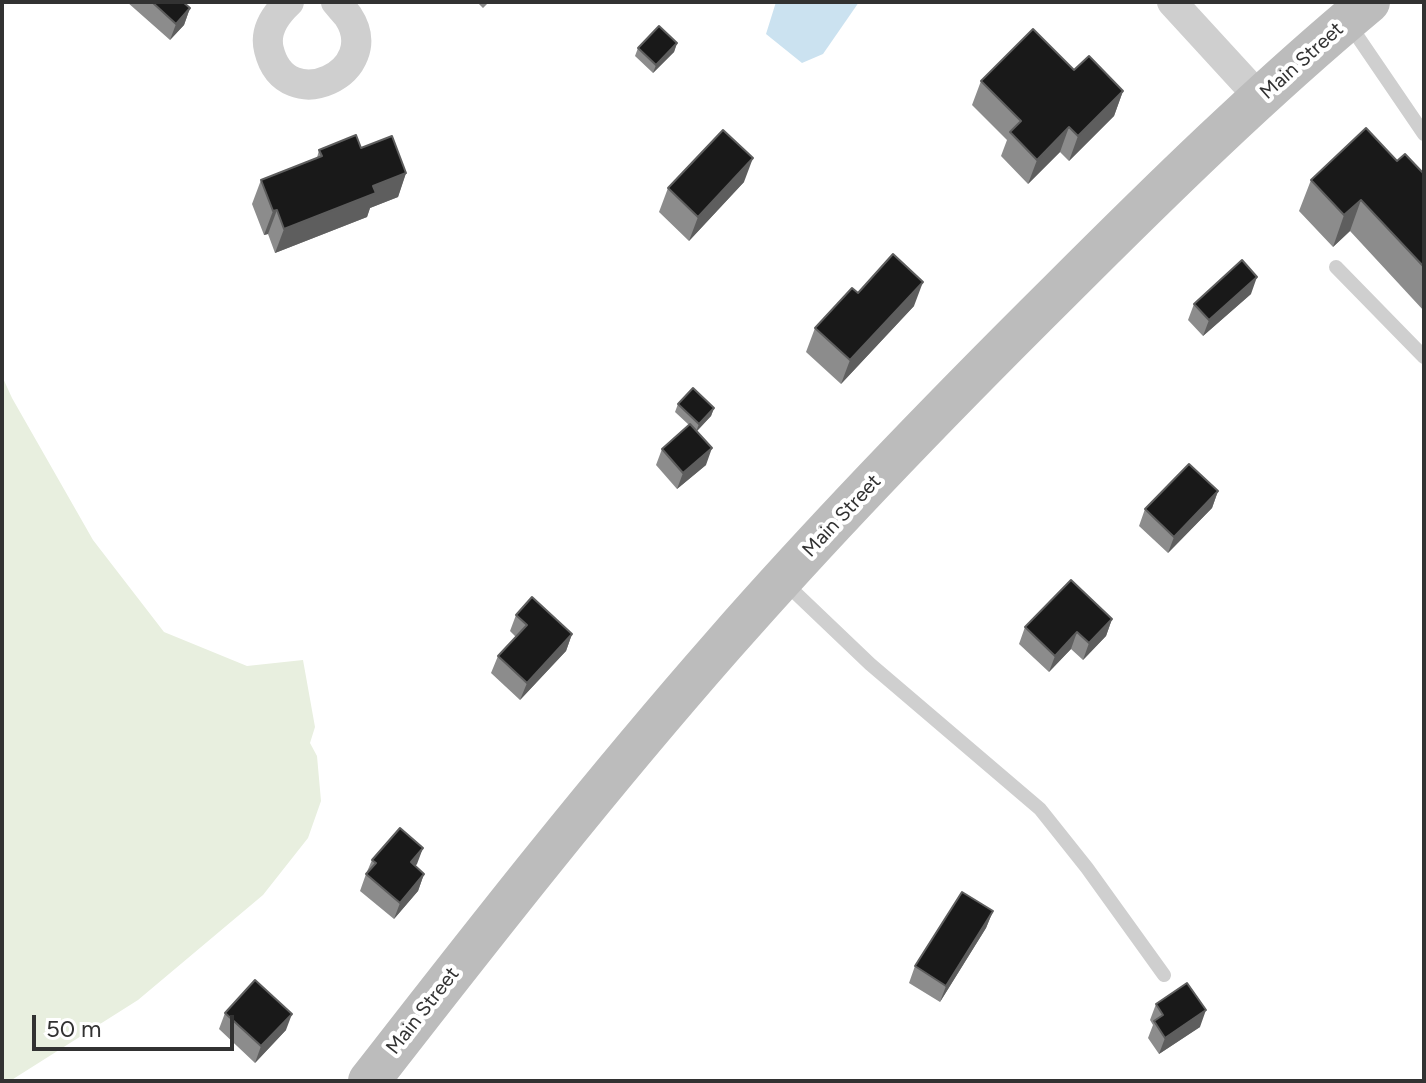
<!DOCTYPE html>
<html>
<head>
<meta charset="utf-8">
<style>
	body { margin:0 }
	#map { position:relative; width:1426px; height:1083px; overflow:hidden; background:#fff; font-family:Figtree,sans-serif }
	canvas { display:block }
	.frame { position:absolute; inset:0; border:4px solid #323232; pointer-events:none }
	.scale { position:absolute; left:32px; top:1015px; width:202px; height:36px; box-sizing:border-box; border:4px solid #323232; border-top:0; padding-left:10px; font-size:24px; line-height:28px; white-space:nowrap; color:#323232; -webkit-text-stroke:6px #fff; paint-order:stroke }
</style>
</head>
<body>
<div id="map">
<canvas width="1426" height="1083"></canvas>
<div class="frame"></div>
<div class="scale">50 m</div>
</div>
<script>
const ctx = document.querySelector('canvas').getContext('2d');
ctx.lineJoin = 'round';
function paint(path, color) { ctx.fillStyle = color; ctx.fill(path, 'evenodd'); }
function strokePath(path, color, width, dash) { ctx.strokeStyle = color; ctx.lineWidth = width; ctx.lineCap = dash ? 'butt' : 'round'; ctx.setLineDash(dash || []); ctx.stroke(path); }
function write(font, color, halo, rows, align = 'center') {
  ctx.font = font + ' Figtree,sans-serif'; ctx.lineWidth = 8; ctx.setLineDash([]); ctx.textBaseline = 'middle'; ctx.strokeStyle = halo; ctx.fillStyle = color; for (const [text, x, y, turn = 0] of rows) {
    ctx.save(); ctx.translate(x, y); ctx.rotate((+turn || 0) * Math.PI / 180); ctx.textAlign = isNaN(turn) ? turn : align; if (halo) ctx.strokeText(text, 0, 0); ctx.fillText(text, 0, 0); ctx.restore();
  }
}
const green = new Path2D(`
	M2 376 12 398 93 540 164 632 247 666 303 660 315 727 310 743 317 756 321 801 308 838 263 895 138 1000 10 1081H2Z`);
const water = new Path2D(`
	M776 2H859L823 54 802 63 766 34Z`);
const lane = new Path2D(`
	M1349 24 1424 134
	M1336 267 1424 357
	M783 581 870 664 1040 809 1087 868 1164 975`);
const street = new Path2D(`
	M289 2C275 15 264 31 269 50 286 119 385 72 348 16 344 11 340 7 336 2
	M1172 2 1260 98`);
const secondary = new Path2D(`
	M369 1081C484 933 600 785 724 644 831 522 945 405 1061 290 1160 191 1261 92 1369 2`);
const wall = new Path2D(`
	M127 2H183L190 8 184 25 170 40Z
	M477 2H489L483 8Z
	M677 43 674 52 653 73 635 56 638 48Z
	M1074 70 1123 91 1114 116 1069 161 1060 152 1028 184 1001 156 1007 140 972 105 981 81Z
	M361 148 406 173 398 197 370 208 367 217 275 253 268 234 264 235 252 204 261 180 317 158 319 150Z
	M1397 161 1424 174V311L1350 231 1333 247 1299 211 1311 180Z
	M744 182 689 241 659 212 668 188Z
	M858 293 914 306 841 384 806 352 815 328Z
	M1251 294 1203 336 1188 320 1194 304Z
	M678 404 714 408 711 416 697 431 706 465 677 489 656 465 662 449 689 425 675 412Z
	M1218 491 1212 508 1168 553 1139 526 1145 509Z
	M516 615 572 634 566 651 520 700 491 673 498 656 516 637 510 631Z
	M1112 619 1106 636 1083 660 1071 649 1049 672 1019 644 1025 627Z
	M423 848 415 866 424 874 418 891 394 919 360 891 366 874 372 860Z
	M993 911 986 928 940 1002 909 983 915 966Z
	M1156 1004 1200 1027 1159 1054 1148 1038 1153 1025 1150 1020Z
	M225 1013 286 1030 255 1063 219 1029Z`);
const shadedWall = new Path2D(`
	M190 8 184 25 170 40 176 24Z
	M677 43 674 52 653 73 656 65Z
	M1123 91 1114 116 1069 161 1078 136Z
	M1069 127 1060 152 1028 184 1037 160Z
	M753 158 744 182 689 241 698 217Z
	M406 173 398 197 370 208 367 217 275 253 284 229 373 186Z
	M1361 200 1350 231 1333 247 1344 215Z
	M277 210 268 234 264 235 273 211Z
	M1257 277 1251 294 1203 336 1209 320Z
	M923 282 914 306 841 384 850 360Z
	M714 408 711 416 696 432 699 424Z
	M712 448 706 465 677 489 683 473Z
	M1218 491 1212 508 1168 553 1174 537Z
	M1112 619 1106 636 1083 660 1089 643Z
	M1077 632 1071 649 1049 672 1055 656Z
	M572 634 566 651 520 700 527 683Z
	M423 848 417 864 405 879 411 862Z
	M424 874 418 891 394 919 400 903Z
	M993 911 986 928 940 1002 946 986Z
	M1206 1010 1200 1027 1159 1054 1165 1038Z
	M292 1014 286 1030 255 1063 261 1046Z`);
const building = new Path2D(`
	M152 2H183L190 8 176 24Z
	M659 26 677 43 656 65 638 48Z
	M1033 29 1074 70 1089 56 1123 91 1078 136 1069 127 1037 160 1010 132 1021 121 981 81Z
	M1366 128 1397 161 1405 154 1424 174V267L1361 200 1344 215 1311 180Z
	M723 130 753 158 698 217 668 188Z
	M356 135 361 148 392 136 406 173 373 186 376 193 284 229 277 210 273 211 261 180 322 156 319 150Z
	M893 254 923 282 850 360 815 328 852 288 858 293Z
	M1242 260 1257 277 1209 320 1194 304Z
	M693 388 714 408 699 424 678 404Z
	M690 424 712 448 683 473 662 449Z
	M1189 464 1218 491 1174 537 1145 509Z
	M1071 580 1112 619 1089 643 1077 632 1055 656 1025 627Z
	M532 597 572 634 527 683 498 656 527 625 516 615Z
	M400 828 423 848 411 862 424 874 400 903 366 874 376 863 372 860Z
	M962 892 993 911 946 986 915 966Z
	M255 980 292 1014 261 1046 225 1013Z
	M1187 983 1206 1010 1165 1038 1154 1021 1163 1015 1156 1004Z`);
const streetNames = [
	["Main Street",1302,61,-42],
	["Main Street",842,516,-47],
	["Main Street",423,1011,-52]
];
paint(green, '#e8efdf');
paint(water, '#cbe2f0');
strokePath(lane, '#cfcfcf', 14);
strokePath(street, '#cfcfcf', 30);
strokePath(secondary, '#bcbcbc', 42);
paint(wall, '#8c8c8c');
paint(shadedWall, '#5e5e5e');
paint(building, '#191919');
strokePath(building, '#5e5e5e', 2);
write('20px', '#323232', '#fff', streetNames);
</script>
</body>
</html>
